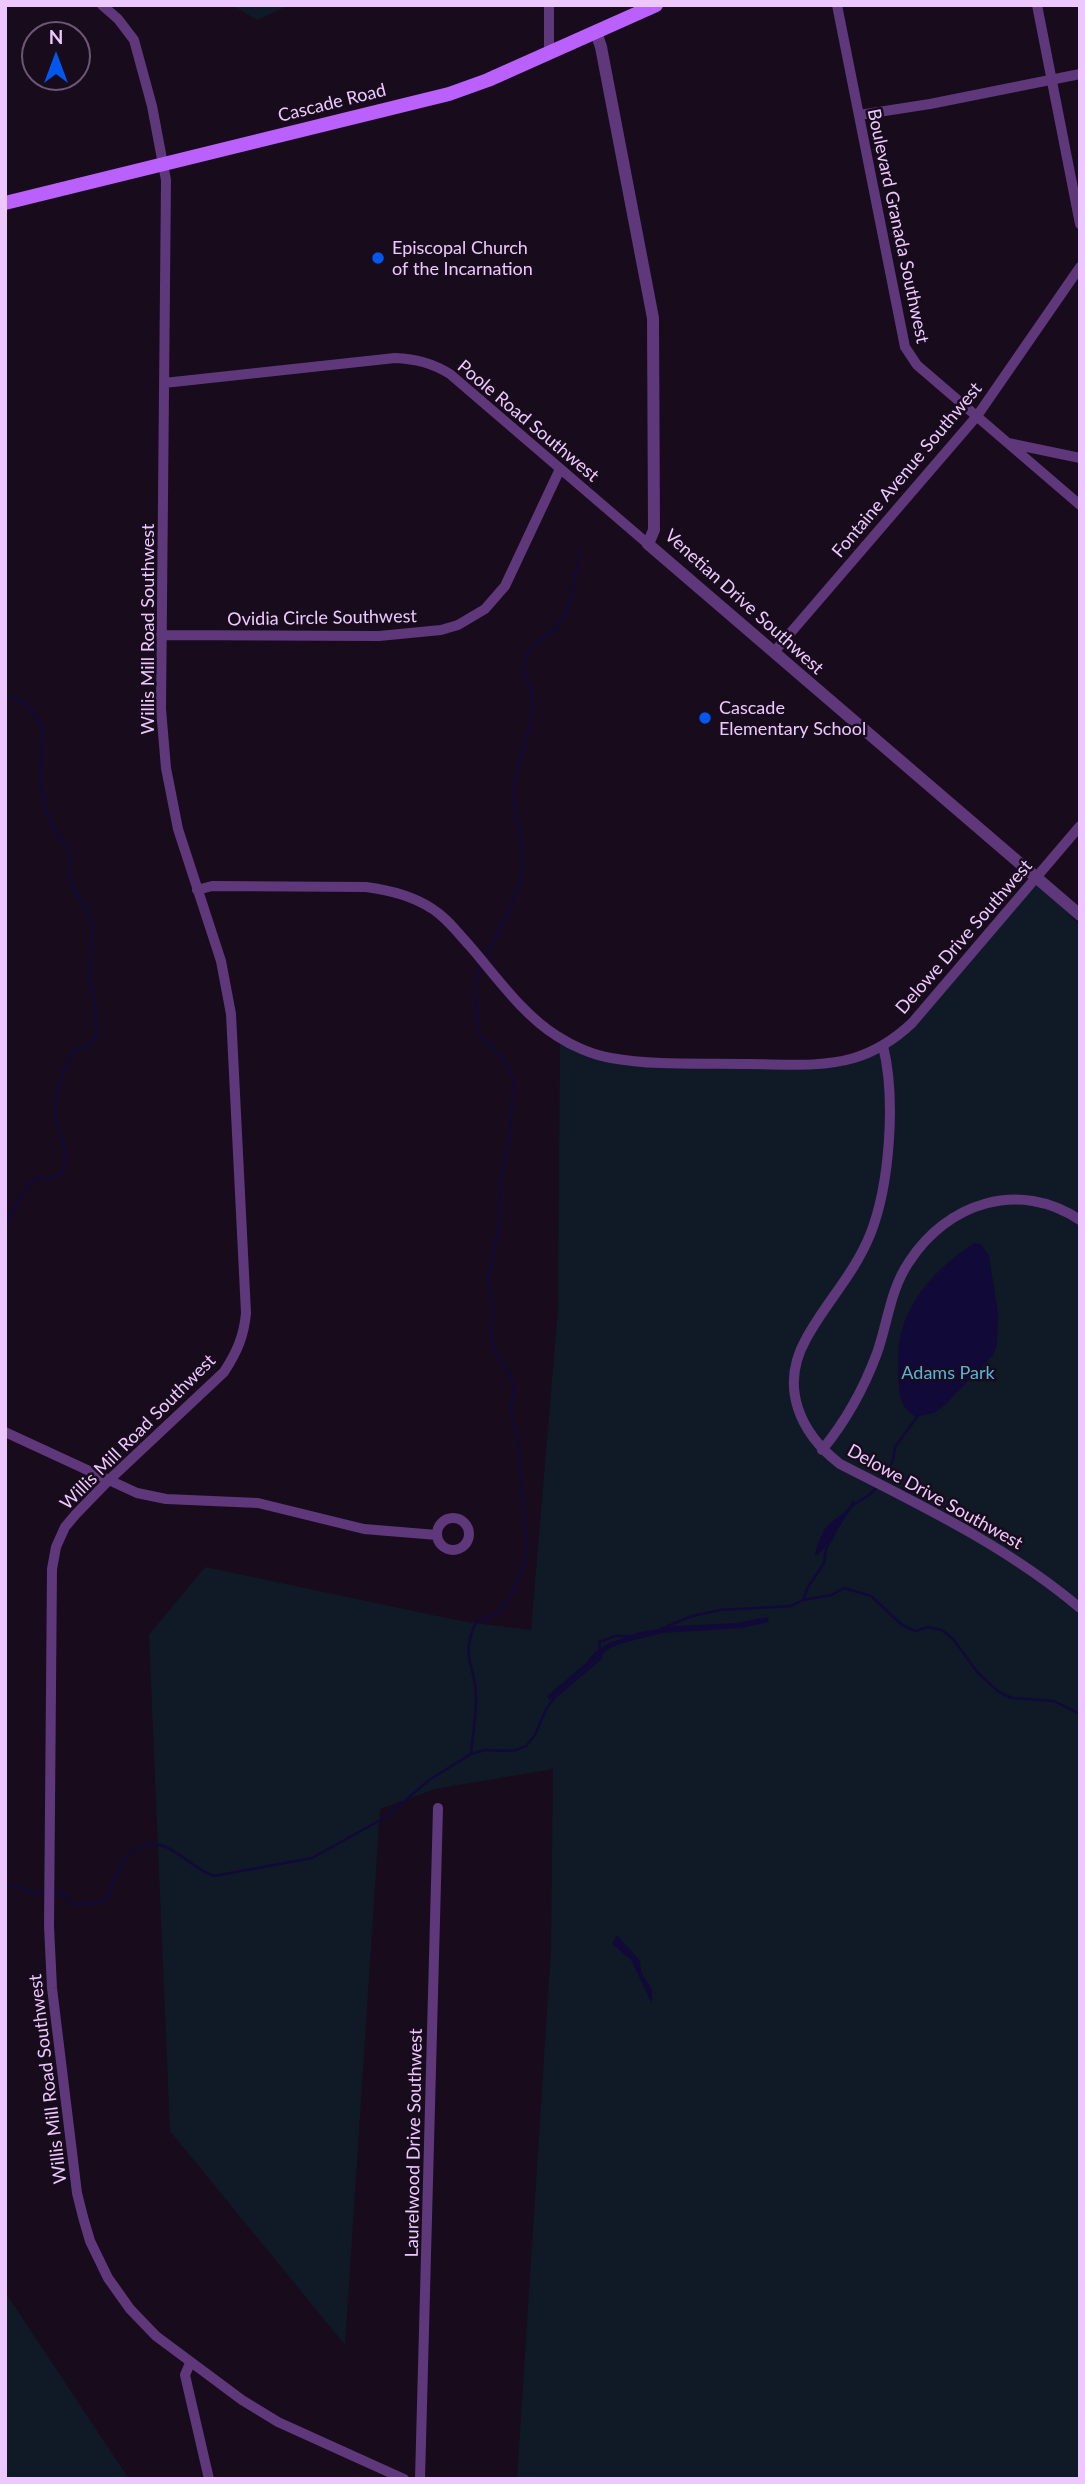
<!DOCTYPE html>
<html>
<head>
<meta charset="utf-8">
<style>
	body { margin:0 }
	#map { position:relative; width:1085px; height:2484px; overflow:hidden; background:#180b1c; font-family:Lato,sans-serif }
	canvas { display:block }
	.frame { position:absolute; inset:0; border:7px solid #ecc8fe; pointer-events:none }
	.north { position:absolute; left:21px; top:21px; width:70px; height:70px; box-sizing:border-box; background:#180b1c; border:2px solid #6d5776; border-radius:50%; rotate:0deg; font-size:19px; font-weight:700; line-height:28px; text-align:center; color:#ecc8fe }
	.north::after { content:''; display:block; margin:auto; width:24px; height:32px; background:#0357ef; clip-path:polygon(50% 0,100% 100%,50% 72%,0 100%) }
</style>
</head>
<body>
<div id="map">
<canvas width="1085" height="2484"></canvas>
<div class="frame"></div>
<div class="north">N</div>
</div>
<script>
const ctx = document.querySelector('canvas').getContext('2d');
ctx.lineJoin = 'round';
function paint(path, color) { ctx.fillStyle = color; ctx.fill(path, 'evenodd'); }
function strokePath(path, color, width, dash) { ctx.strokeStyle = color; ctx.lineWidth = width; ctx.lineCap = dash ? 'butt' : 'round'; ctx.setLineDash(dash || []); ctx.stroke(path); }
function write(font, color, halo, rows, align = 'center') {
  ctx.font = font + ' Lato,sans-serif'; ctx.lineWidth = 5; ctx.setLineDash([]); ctx.textBaseline = 'middle'; ctx.strokeStyle = halo; ctx.fillStyle = color; for (const [text, x, y, turn = 0] of rows) {
    ctx.save(); ctx.translate(x, y); ctx.rotate((+turn || 0) * Math.PI / 180); ctx.textAlign = isNaN(turn) ? turn : align; if (halo) ctx.strokeText(text, 0, 0); ctx.fillText(text, 0, 0); ctx.restore();
  }
}
const green = new Path2D(`
	M232 5H290L257 20Z
	M1039 882 1080 926V2479H517L551 1949 553 1769 435 1789 380 1809 345 2345 170 2131 149 1635 205 1567 466 1622 531 1630 558 1309 560 1037 598 1060 648 1065 724 1069 847 1058 888 1047Z
	M5 2292 129 2479H5Z`);
const water = new Path2D(`
	M974 1243 981 1244 989 1256 998 1313 997 1345 993 1355 945 1405 936 1412 917 1417C900 1410 899 1393 898 1376 898 1366 898 1354 899 1344 905 1300 939 1266 974 1243Z
	M853 1499 855 1504 821 1552 815 1556C816 1547 823 1529 829 1524 839 1516 849 1511 853 1499Z
	M767 1617 769 1622 742 1628 662 1633 623 1643 610 1648 549 1700 547 1696 587 1662 594 1653 609 1643 640 1632 676 1626 736 1623Z
	M617 1935 640 1961 641 1972 652 1989V2004L631 1960 612 1944Z`);
const stream = new Path2D(`
	M5 695 26 704 35 714 42 727 41 783 46 811 58 836 68 847 70 861 68 875 73 888 88 911 92 925 90 981 96 1009V1037L87 1047 73 1050C64 1072 52 1094 56 1118 60 1142 69 1146 63 1172L51 1179 37 1177 19 1199 5 1225
	M484 959C495 939 517 898 521 876 527 849 515 823 514 796 513 753 550 715 523 672 529 633 553 641 564 616 573 596 576 572 581 551
	M882 1481 893 1460 895 1447 917 1417
	M853 1505 869 1495 878 1486
	M803 1600 808 1587 824 1563 826 1549 842 1519
	M661 1629 692 1616 720 1610 791 1606 803 1600 831 1595 844 1588 871 1596 902 1625 915 1631 928 1627 942 1630 953 1639 978 1673 999 1692 1012 1698 1054 1701 1080 1714
	M471 1754C473 1735 476 1716 476 1697 476 1663 459 1660 476 1622 483 1619 491 1617 497 1612 511 1602 524 1568 527 1552L518 1439 511 1411 514 1383 493 1347 491 1333 492 1305 488 1277 500 1221 501 1179 509 1137 514 1081 510 1068 492 1046 481 1037 477 1023 476 981 480 965
	M5 1884C20 1883 24 1896 45 1892
	M51 1891 63 1894 73 1904 101 1903 111 1893C113 1868 137 1834 166 1847 184 1855 195 1870 214 1876L312 1858 386 1817 429 1780 471 1754 485 1750 513 1751 526 1746 535 1735 546 1709 554 1698 601 1658 599 1642 615 1636H631`);
const minor = new Path2D(`
	M102 5 118 19 134 40 152 106 166 180 161 709 166 768 178 829 221 961 231 1014 246 1313C244 1336 237 1352 224 1372L108 1481 76 1514 65 1527 56 1547 52 1569 49 1926 52 1988 77 2193 83 2217 90 2241 108 2278 130 2309 156 2336 242 2400 278 2422 404 2479
	M837 5 905 347 917 365 1080 505
	M1037 5 1080 224
	M549 53V5
	M859 115 930 104 1080 74
	M164 383 395 358C416 359 432 363 450 374L648 544
	M1008 443 1080 458
	M161 635 379 636 441 630 458 625 485 609 505 586 560 469
	M774 652 977 416 1080 267
	M197 890 212 886 366 887C389 890 411 895 431 908 446 917 457 932 469 945 496 976 522 1014 557 1036 572 1046 593 1055 611 1058 656 1066 702 1063 748 1064 783 1064 820 1068 854 1058 877 1051 895 1039 912 1023L1080 826
	M883 1046C896 1098 890 1185 870 1235 853 1276 826 1302 806 1339 779 1387 800 1433 840 1464 924 1507 1008 1547 1080 1608
	M5 1432 137 1493 166 1499 258 1503 364 1529 437 1535
	M822 1450C846 1421 864 1388 877 1353 888 1322 890 1290 909 1262 947 1203 1019 1179 1080 1220
	M437 1534a16 16 0 1 1 32 0a16 16 0 1 1-32 0Z
	M190 2363 185 2375 209 2479
	M420 2479 438 1808`);
const tertiary = new Path2D(`
	M596 32 601 47 653 318 654 530 648 544 1080 915`);
const secondary = new Path2D(`
	M5 203 449 94 488 80 656 5`);
const markers = [
	[378,258,7,"#0357ef"],
	[705,718,7,"#0357ef"]
];
const streetNames = [
	["Cascade Road",332,103,-14],
	["Boulevard Granada Southwest",898,226,78],
	["Poole Road Southwest",528,421,40],
	["Fontaine Avenue Southwest",907,470,-50],
	["Venetian Drive Southwest",744,602,42],
	["Ovidia Circle Southwest",322,618,-1],
	["Willis Mill Road Southwest",148,629,-90],
	["Delowe Drive Southwest",964,937,-49],
	["Willis Mill Road Southwest",138,1432,-45],
	["Delowe Drive Southwest",935,1497,29],
	["Willis Mill Road Southwest",48,2079,-97],
	["Laurelwood Drive Southwest",414,2143,-89]
];
const poiNames = [
	["Episcopal Church",392,248],
	["of the Incarnation",392,269],
	["Cascade",719,708],
	["Elementary School",719,729]
];
const parkNames = [
	["Adams Park",948,1373]
];
paint(green, '#0f1a26');
paint(water, '#110938');
strokePath(stream, '#110938', 2.5);
strokePath(minor, '#5f377b', 10);
strokePath(tertiary, '#5f377b', 12);
strokePath(secondary, '#ba60fd', 14);
for (const [x, y, r, color] of markers) { const dot = new Path2D(); dot.arc(x, y, r, 0, 2 * Math.PI); ctx.fillStyle = color; ctx.fill(dot); strokePath(dot, '#180b1c', 2.5); }
write('18px', '#ecc8fe', '#180b1c', streetNames);
write('18px', '#ecc8fe', '#180b1c', poiNames, 'left');
write('18px', '#56b4dc', '#180b1c', parkNames);
</script>
</body>
</html>
